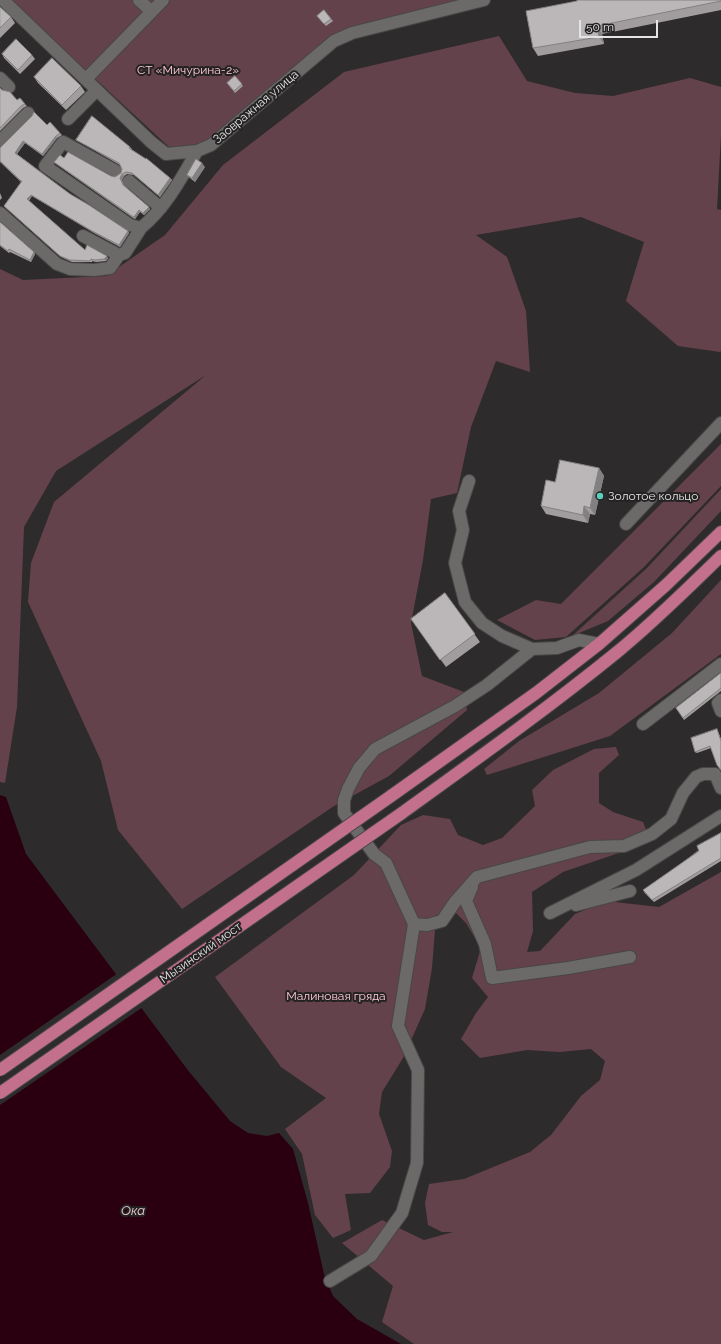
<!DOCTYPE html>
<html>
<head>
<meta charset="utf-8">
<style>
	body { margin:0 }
	#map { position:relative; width:721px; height:1344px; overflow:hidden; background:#2e2b2c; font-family:Raleway,sans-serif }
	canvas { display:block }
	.scale { position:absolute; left:579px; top:20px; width:79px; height:18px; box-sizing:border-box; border:2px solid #e5e4e4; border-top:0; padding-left:5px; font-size:12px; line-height:14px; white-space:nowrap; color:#e5e4e4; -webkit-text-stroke:3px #242222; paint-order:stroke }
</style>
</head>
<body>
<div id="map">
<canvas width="721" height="1344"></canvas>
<div class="scale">50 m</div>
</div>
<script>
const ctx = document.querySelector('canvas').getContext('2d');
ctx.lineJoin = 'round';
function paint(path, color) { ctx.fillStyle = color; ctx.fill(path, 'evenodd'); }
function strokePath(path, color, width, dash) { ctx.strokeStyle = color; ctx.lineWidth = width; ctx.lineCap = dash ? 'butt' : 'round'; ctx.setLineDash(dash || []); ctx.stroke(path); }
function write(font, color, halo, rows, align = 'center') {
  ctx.font = font + ' Raleway,sans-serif'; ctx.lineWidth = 4; ctx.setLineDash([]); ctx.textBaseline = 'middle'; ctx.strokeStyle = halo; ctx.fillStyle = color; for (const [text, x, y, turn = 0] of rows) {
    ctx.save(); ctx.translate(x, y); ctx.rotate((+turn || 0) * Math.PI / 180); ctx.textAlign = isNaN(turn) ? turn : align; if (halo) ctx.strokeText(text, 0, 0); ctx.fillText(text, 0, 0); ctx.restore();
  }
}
const green = new Path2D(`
	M10 0H466L349 30 211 143 169 147Z
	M499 36 527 81 575 93 613 96 690 78 721 87V135L717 209 721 210V351L720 352 678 346 626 301 644 242 581 217 476 235 507 257 526 311 530 372 496 361 471 427 457 493 431 499 423 560 411 623 422 676 464 692 467 710 389 776 334 806 182 909 118 830 101 761 28 602 31 563 54 502 206 375 56 471 24 527 17 707 5 783 0 782V269L23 280 106 276 165 235 223 165 344 72Z
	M721 444V486L644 567 566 637 535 640 497 620 536 600 561 604Z
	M721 489V511L654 582 608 621 572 636 647 568Z
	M721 580V654L610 736 487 775 484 769 519 741 599 693 672 633Z
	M616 747 619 755 599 773V803L613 812 643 822 651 842 563 872 532 892 533 931 527 952 540 951 575 914 606 901 659 907 721 872V1344H414L382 1322 393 1286 342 1243 382 1220 424 1240 453 1232H442L428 1225 425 1203 429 1184 464 1179 530 1152 551 1135 581 1096 600 1080 605 1061 591 1049 560 1052 527 1050 480 1058 461 1039 476 1013 488 997 472 978 481 948 466 923 448 905 436 917 432 968 425 1009 403 1058 382 1092 379 1114 392 1151 390 1167 370 1193 345 1194 351 1230 333 1238 315 1215 302 1154 285 1129 326 1098 281 1067 215 977 354 875 401 825 423 815 450 819 458 835 483 845 502 838 535 806 532 790 553 770 594 749Z`);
const water = new Path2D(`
	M0 795 6 797 26 854 187 1069 230 1121 248 1133 267 1136 279 1133 293 1149 308 1203 324 1274 333 1296 357 1319 401 1344H0Z`);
const pier = new Path2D(`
	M118 973 143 1007 0 1105V1055Z`);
const minor = new Path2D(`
	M3 0 151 142 166 154 197 151 211 145 334 41 352 33 484 0
	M139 0 151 11
	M0 78 9 87
	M86 79 163 0
	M68 119 97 90
	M0 141 28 113
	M116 171 63 142 45 166 130 225 141 228C166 207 181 179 197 151
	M129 181 161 208
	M0 213 57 264 70 269 94 270 110 268 119 255
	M83 236 119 255 125 253 141 228
	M469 481 459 511 463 530 455 563 465 602 482 623 502 636 532 649 557 648 579 640 599 644
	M626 524 721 423
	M721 700 718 703 721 711
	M643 724 721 664
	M472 887 466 901 485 944 492 978 568 968 630 957
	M576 905 630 891
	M550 913 636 870 721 816
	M414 924 427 925 442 921 455 902 477 877 590 847 624 846 652 834 671 819 683 793 696 777 703 774H715L721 788
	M330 1281 371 1256 402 1213 417 1163 418 1070 398 1026 414 924 386 863 374 854 344 813V800L348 789 359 768 375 749 455 706 487 685 532 649`);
const major = new Path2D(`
	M391 796 536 693 599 644 666 585 721 532
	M402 813C474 761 547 709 616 653 653 623 687 589 721 556`);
const majorBridge = new Path2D(`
	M0 1070 391 796
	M0 1093 402 813`);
const wall = new Path2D(`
	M721 0V10L602 34 604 44 538 56 533 48 526 11Z
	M0 7 11 17 15 23 0 38Z
	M324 10 333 21 326 26 317 16Z
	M2 54 32 55 35 59 20 74 4 58Z
	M235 76 243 86 235 93 227 83Z
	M34 77 81 86 85 92 66 110 38 83Z
	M0 88 2 90 17 100 25 104 27 106 23 108 0 131Z
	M47 125 60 133 62 135 57 138 43 156 25 143 17 154 70 194 128 231 129 233 120 247 94 233 32 196 29 201 85 250 108 258 106 261 96 262 92 261V262H72L61 257 5 207 4 206 21 182 0 162V148Z
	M76 140 130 147 132 149 131 150 170 178 172 180 160 197 134 175 127 174 124 176 122 180 124 185 150 209 144 215 140 212 135 219 133 218 56 164 54 162 64 158 111 176 115 177 121 173 122 169 120 165 78 141Z
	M205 167 195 182 190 178 187 175Z
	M0 193 2 198 0 200Z
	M0 222 34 252 35 254 31 262 10 252 9 253 0 246Z
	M599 468 604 476 595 515 590 514 588 523 546 514 541 506 555 482Z
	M445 593 480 642 446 667 411 619Z
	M721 673V691L684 720 676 708Z
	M717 729 721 739V770L717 765 711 748 697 753 695 752Z
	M721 833V861L654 902 644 892Z`);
const shadedWall = new Path2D(`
	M597 26 602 34 604 44 599 37Z
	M56 136 57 138 43 156 42 154Z
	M23 141 25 143 16 155 15 153Z
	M202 163 205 167 195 182 192 178Z
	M122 174 124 176 122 180 124 186 120 178Z
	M170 178 172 180 160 197 158 195Z
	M31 195 32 196 28 201 27 199Z
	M149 207 150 209 144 215 143 213Z
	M139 210 140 212 135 219 134 217Z
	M128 231 129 233 120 247 119 245Z
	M34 252 35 254 31 262 30 260Z
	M107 256 108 258 106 261 104 259Z
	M599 468 604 476 595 515 590 508Z
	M584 506 590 514 588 523 583 515Z`);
const building = new Path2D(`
	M577 0H721V1L597 26 599 37 533 48 526 11 577 1Z
	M0 7 11 17 0 28Z
	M324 10 331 19 324 24 317 16Z
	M16 39 32 55 18 70 2 54Z
	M52 58 81 86 62 105 34 77Z
	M235 76 242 84 234 91 227 83Z
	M0 88 2 90 10 92 17 100 20 98 25 104 21 106 0 128Z
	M34 112 47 125 50 122 60 133 56 136 42 154 23 141 15 153 70 194 89 205 128 231 119 245 92 231 31 195 27 199 85 250 87 245 107 256 104 259 95 260 91 259 90 261 70 260 60 256 4 206 22 181H21L0 161V148L32 116Z
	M92 116 130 147 129 148 146 159V158L170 178 158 195 132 173 126 172 122 174 120 178 123 185 149 207 143 213 139 210 134 217 132 216 54 162 60 155 64 158 68 152 111 176 115 177 121 173 122 169 119 163 76 140Z
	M196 159 202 163 192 178 187 175Z
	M0 222 34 252 30 260 9 249 8 251 0 245Z
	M560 460 599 468 590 508 584 506 583 515 541 506 546 480 555 482Z
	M445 593 475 634 440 660 411 619Z
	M721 673V688L683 718 676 708Z
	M717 729 721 741V770L717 765 710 746 695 752 691 738Z
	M721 833V858L652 900 643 890 699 851 697 846Z`);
const markers = [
	[600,496,4,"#5ccebb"]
];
const parkNames = [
	["СТ «Мичурина-2»",188,70],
	["Малиновая гряда",336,996]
];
const streetNames = [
	["Заовражная улица",256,107,-40],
	["Мызинский мост",201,953,-35]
];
const poiNames = [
	["Золотое кольцо",608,496]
];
const waterNames = [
	["Ока",133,1211]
];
paint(green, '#64424c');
paint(water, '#2a0010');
paint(pier, '#2e2b2c');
strokePath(minor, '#484647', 14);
strokePath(major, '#484647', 14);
strokePath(minor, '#6c6969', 12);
strokePath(major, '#c2708b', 12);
strokePath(majorBridge, '#484647', 14, []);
strokePath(majorBridge, '#c2708b', 12);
paint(wall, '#a19d9e');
paint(shadedWall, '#838081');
paint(building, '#bbb7b8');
strokePath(building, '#838081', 1);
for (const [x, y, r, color] of markers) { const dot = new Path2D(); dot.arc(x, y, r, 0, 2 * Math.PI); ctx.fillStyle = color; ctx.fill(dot); strokePath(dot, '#242222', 1.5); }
write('12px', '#ffc8d7', '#242222', parkNames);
write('12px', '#e5e4e4', '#242222', streetNames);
write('12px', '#e5e4e4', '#242222', poiNames, 'left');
write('italic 13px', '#f6d1db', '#242222', waterNames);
</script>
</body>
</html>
